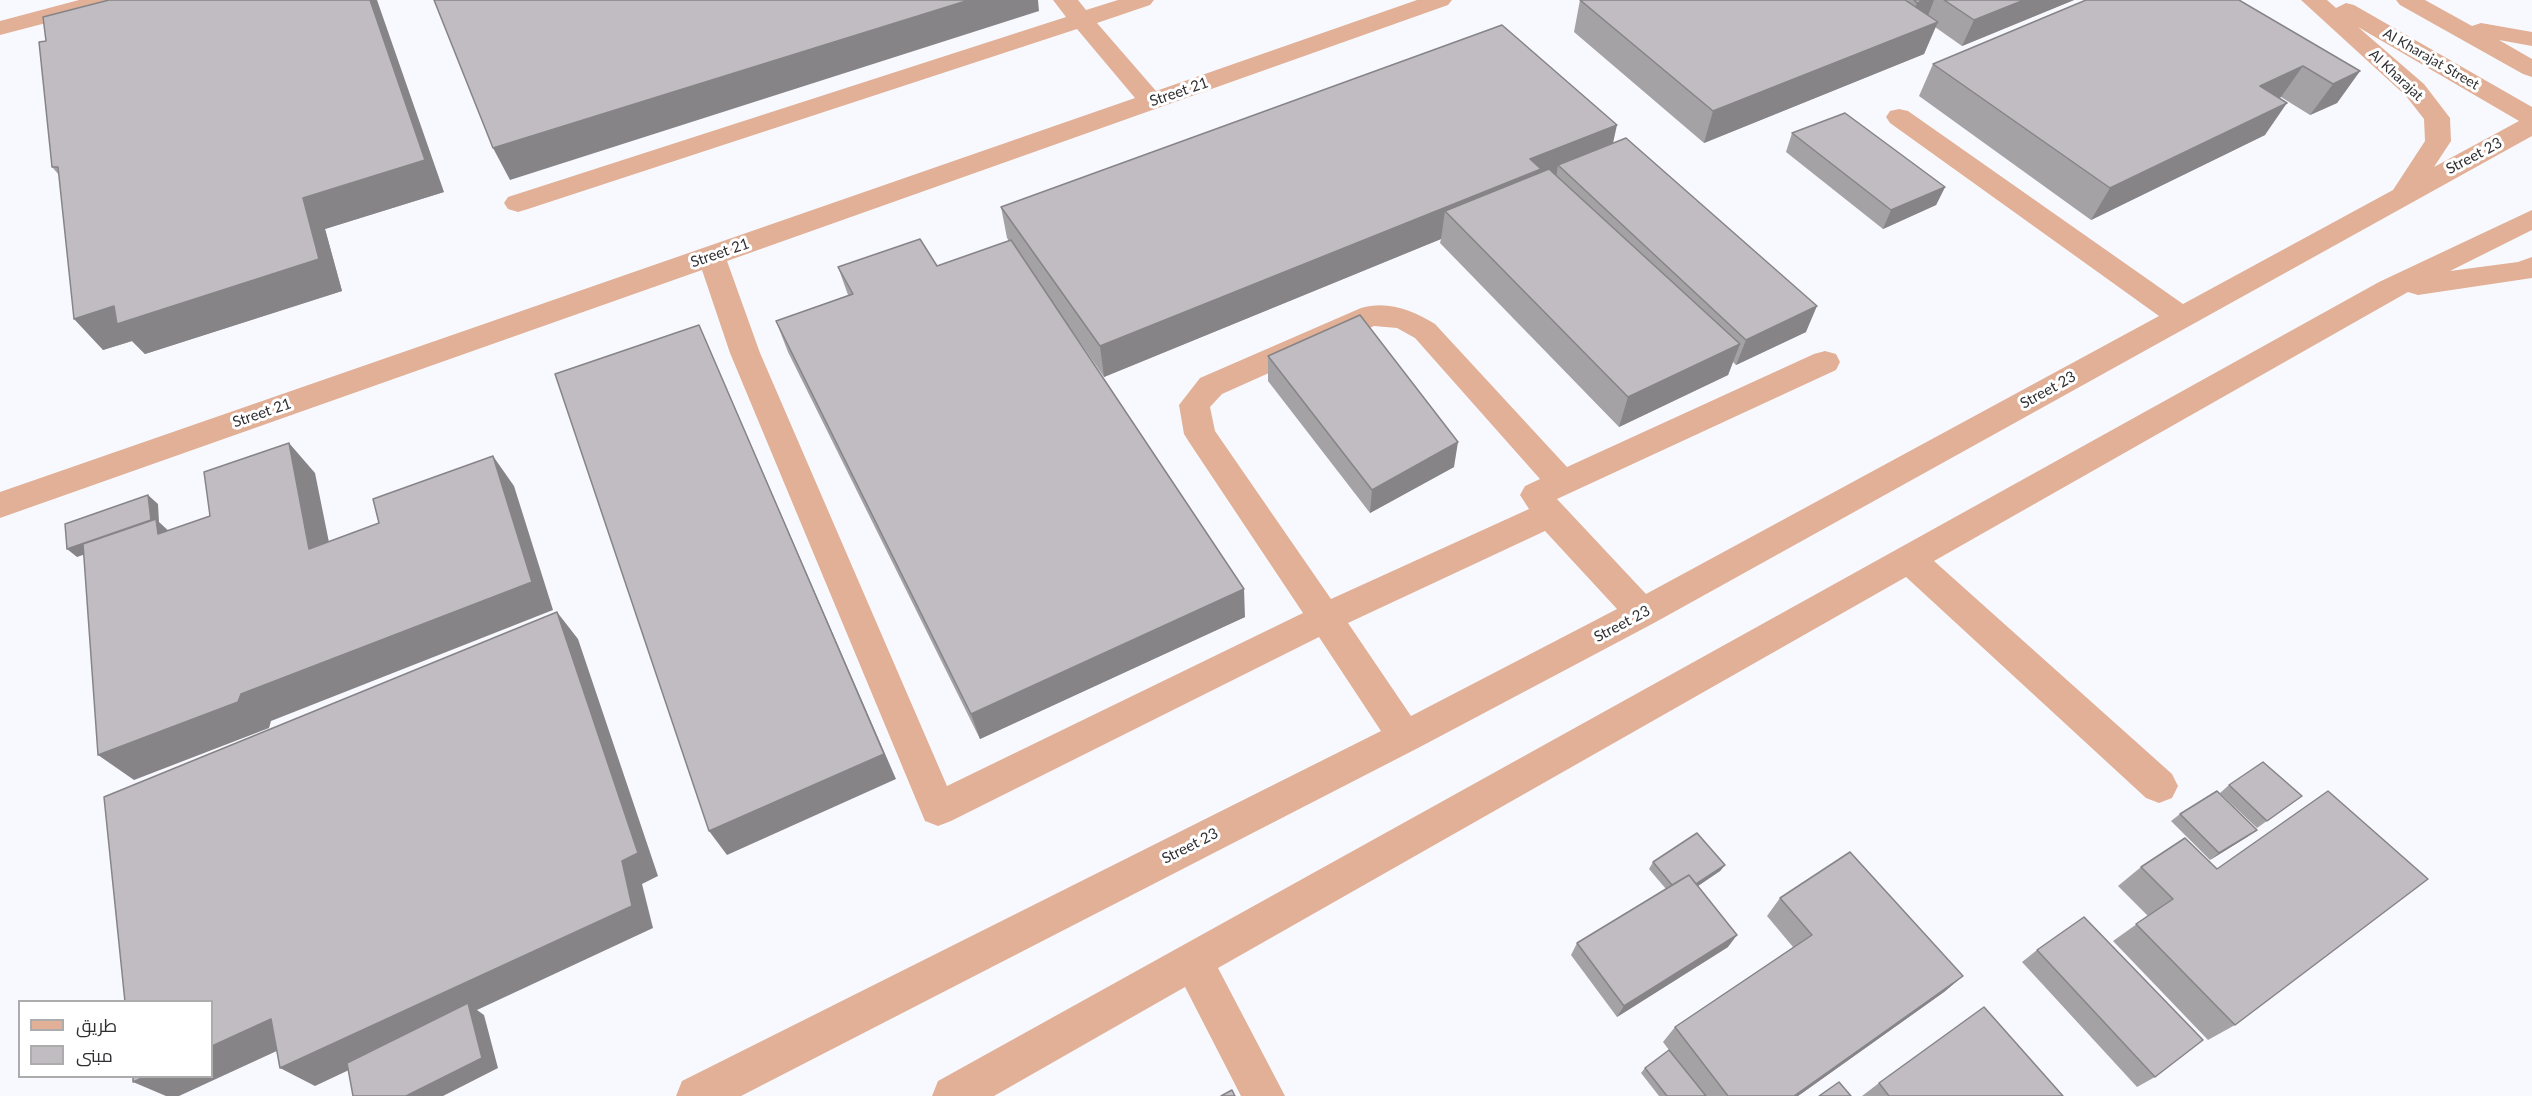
<!DOCTYPE html>
<html>
<head>
<meta charset="utf-8">
<style>
	body { margin:0 }
	#map { position:relative; width:2532px; height:1096px; overflow:hidden; background:#f8f9fe; font-family:Lato,Cairo,sans-serif }
	canvas { display:block }
	.legend { position:absolute; left:18px; top:1000px; width:195px; height:78px; box-sizing:border-box; background:#fff; border:2px solid #acacad; margin:0; padding:8px 10px; list-style:none; font-size:18px; color:#303033 }
	.legend li { display:flex; align-items:center; gap:12px; height:30px }
	.legend b { width:30px; border:2px solid #acacad }
</style>
</head>
<body>
<div id="map">
<canvas width="2532" height="1096"></canvas>
<ul class="legend">
<li><b style="height:8px;background:#e1b097"></b>طريق</li>
<li><b style="height:16px;background:#c0bcc1"></b>مبنى</li>
</ul>
</div>
<script>
const ctx = document.querySelector('canvas').getContext('2d');
ctx.lineJoin = 'round';
function paint(path, color) { ctx.fillStyle = color; ctx.fill(path, 'evenodd'); }
function strokePath(path, color, width, dash) { ctx.strokeStyle = color; ctx.lineWidth = width; ctx.lineCap = dash ? 'butt' : 'round'; ctx.setLineDash(dash || []); ctx.stroke(path); }
function write(font, color, halo, rows, align = 'center') {
  ctx.font = font + ' Lato,sans-serif'; ctx.lineWidth = 6; ctx.setLineDash([]); ctx.textBaseline = 'middle'; ctx.strokeStyle = halo; ctx.fillStyle = color; for (const [text, x, y, turn = 0] of rows) {
    ctx.save(); ctx.translate(x, y); ctx.rotate((+turn || 0) * Math.PI / 180); ctx.textAlign = isNaN(turn) ? turn : align; if (halo) ctx.strokeText(text, 0, 0); ctx.fillText(text, 0, 0); ctx.restore();
  }
}
const minor = new Path2D(`
	M79 0H119L115 5 0 35V21Z
	M1053 0H1078L1086 10 1118 0H1154L1150 5 1097 23 1156 91 1417 0H1452L1448 5 727 261 760 353 947 786 1303 613 1189 442 1184 434 1179 405 1200 378 1361 308C1387 300 1413 310 1435 324L1567 467 1814 354 1825 351 1836 354 1840 362 1836 370 1557 499 1646 594 2159 316 1890 123 1886 117 1890 111 1899 109 1908 111 2183 304 2393 190 2425 141 2424 119 2406 96 2301 0H2327L2336 8 2346 3 2354 5 2532 107V136L1654 623 1418 748 741 1096H676L682 1081 1381 731 1319 637 951 821 938 826 925 821 730 353 702 270 0 518V492L1135 98 1077 29 528 209 518 212 508 209 504 203 508 197 1066 17ZM2358 27 2519 121 2434 167 2451 141 2450 118 2424 84ZM1374 326 1397 328 1415 338 1540 479 1525 486 1520 495 1529 509 1331 599 1215 431 1210 407 1222 394ZM1545 531 1617 609 1411 716 1348 623Z
	M2396 0H2425L2472 26 2481 23 2532 32V46L2499 40 2532 59V77L2523 74 2400 5Z
	M2532 210V230L2450 271 2518 262 2532 257V278L2418 295 2408 292 1934 561 2172 774 2178 786 2172 798 2159 803 2146 798 1906 577 1218 968 1285 1096H1241L1185 987 994 1096H932L938 1081 2379 282Z`);
const wall = new Path2D(`
	M1580 0H2074L1962 46 1935 27 1924 54 1704 143 1574 32Z
	M2086 0 2360 71 2337 103 2310 115 2281 97 2279 98 2265 135 2091 220 1919 96 1933 64Z
	M39 42 444 192 325 229 342 291 145 354 132 341 103 350 59 175 52 167Z
	M1792 133 1945 187 1936 205 1883 229 1786 152Z
	M1613 143 1806 332 1736 365 1733 362 1728 375 1619 427 1440 243 1441 239 1104 377 1068 325 1245 617 980 739 788 352 776 321 848 295 838 267 937 266 1009 241 1007 238 1001 207Z
	M1268 356 1454 467 1370 513 1268 381Z
	M2229 785 2302 796 2257 828 2220 793Z
	M2180 814 2247 837 2210 860 2171 821Z
	M1653 862 1725 865 1720 871 1698 886 1728 947 1617 1017 1571 955 1577 943 1666 889 1649 869Z
	M2141 867 2217 869 2235 1025 2208 1040 2113 941 2148 916 2118 886Z
	M1780 898 1963 976 1944 992 1798 1096H1659L1641 1073 1645 1068 1675 1058 1663 1042 1675 1027 1793 947 1767 916Z
	M2037 950 2155 1077 2137 1087 2022 962Z
	M1879 1083 2063 1096H1862Z`);
const shadedWall = new Path2D(`
	M370 0H377L444 192 325 229 342 291 145 354 132 341 103 350 74 319 303 198Z
	M969 0H1038L1039 11 510 180 493 148Z
	M1924 0H1934L1926 21 1907 28 1917 3Z
	M2024 0H2074L1962 46 1974 20Z
	M1938 22 1924 54 1704 143 1713 111Z
	M2303 66 2281 97 2239 118 2260 86Z
	M2360 71 2337 103 2310 115 2333 84Z
	M2287 103 2265 135 2091 220 2110 188Z
	M1617 125 1610 157 1558 165 1556 178 1445 211 1441 239 1104 377 1100 346 1530 159Z
	M1945 187 1936 205 1883 229 1891 210Z
	M1817 306 1806 332 1736 365 1746 340Z
	M699 325 896 779 727 855 709 831Z
	M1740 344 1728 375 1619 427 1628 397Z
	M1458 442 1454 467 1370 513 1372 490Z
	M289 443 315 473 336 577 309 549Z
	M493 456 514 486 553 610 271 721 269 728 134 780 98 755 241 694Z
	M148 495 158 504 159 522 187 548 158 534V529L77 557 67 549Z
	M1244 589 1245 617 980 739 971 714Z
	M557 612 578 639 658 876 642 884 653 928 477 1010 484 1015 498 1068 443 1096H406L470 1013 315 1086 280 1068Z
	M2257 830 2247 837 2210 860 2219 853Z
	M1725 865 1720 871 1686 894 1690 887Z
	M1737 935 1728 947 1617 1017 1624 1006Z
	M1963 976 1944 992 1798 1096H1794Z
	M271 1019 305 1038 179 1096H166L133 1082 144 1077H212V1046Z`);
const building = new Path2D(`
	M109 0H370L425 160 303 198 319 259 117 324 114 306 74 319 58 167H52L39 42 46 41 43 17Z
	M434 0H969L493 148Z
	M1580 0H1905L1938 22 1713 111Z
	M1914 0H1924L1917 3Z
	M1944 0H2024L1974 20Z
	M2086 0H2239L2360 71 2333 84 2303 66 2260 86 2287 103 2110 188 1933 64Z
	M1502 25 1617 125 1530 159 1541 169 1100 346 1001 207Z
	M1845 113 1945 187 1891 210 1792 133Z
	M1626 138 1817 306 1746 340 1558 165Z
	M1549 169 1740 344 1628 397 1445 211Z
	M920 239 937 266 1011 240 1244 589 971 714 776 321 853 294 838 267Z
	M1360 315 1458 442 1372 490 1268 356Z
	M699 325 884 754 709 831 555 374Z
	M289 443 309 549 379 523 373 499 493 456 532 582 241 694 238 702 98 755 83 544 156 519 158 534 210 516 204 472Z
	M148 495 151 520 67 549 65 524Z
	M557 612 638 853 622 861 632 906 280 1068 271 1019 212 1046V1002H125L104 797Z
	M2263 762 2302 796 2267 821 2229 785Z
	M2217 791 2257 830 2219 853 2180 814Z
	M2328 791 2428 879 2235 1025 2136 924 2173 899 2141 867 2185 838 2217 869Z
	M1697 833 1725 865 1696 884 1689 875 1672 885 1653 862Z
	M1850 852 1963 976 1794 1096H1728L1675 1027 1812 935 1780 898Z
	M1689 875 1737 935 1624 1006 1577 943Z
	M2084 917 2203 1040 2155 1077 2037 950Z
	M468 1003 482 1058 406 1096H353L347 1063Z
	M1984 1007 2063 1096H1889L1879 1083Z
	M1669 1050 1706 1096H1667L1645 1068Z
	M133 1077H144L133 1082Z
	M1839 1082 1851 1096H1819Z
	M1232 1090 1235 1096H1221Z`);
const farStreetnames = [
	["Al Kharajat Street",2431,59,30],
	["Al Kharajat",2396,75,43]
];
const streetNames = [
	["Street 21",1179,92,-19],
	["Street 23",2474,156,-28],
	["Street 21",720,253,-19],
	["Street 23",2048,390,-29],
	["Street 21",262,413,-19],
	["Street 23",1622,624,-28],
	["Street 23",1190,846,-27]
];
paint(minor, '#e1b097');
paint(wall, '#a5a2a6');
paint(shadedWall, '#868487');
paint(building, '#c0bcc1');
strokePath(building, '#868487', 1.5);
write('14px', '#303033', '#fff', farStreetnames);
write('15px', '#303033', '#fff', streetNames);
</script>
</body>
</html>
